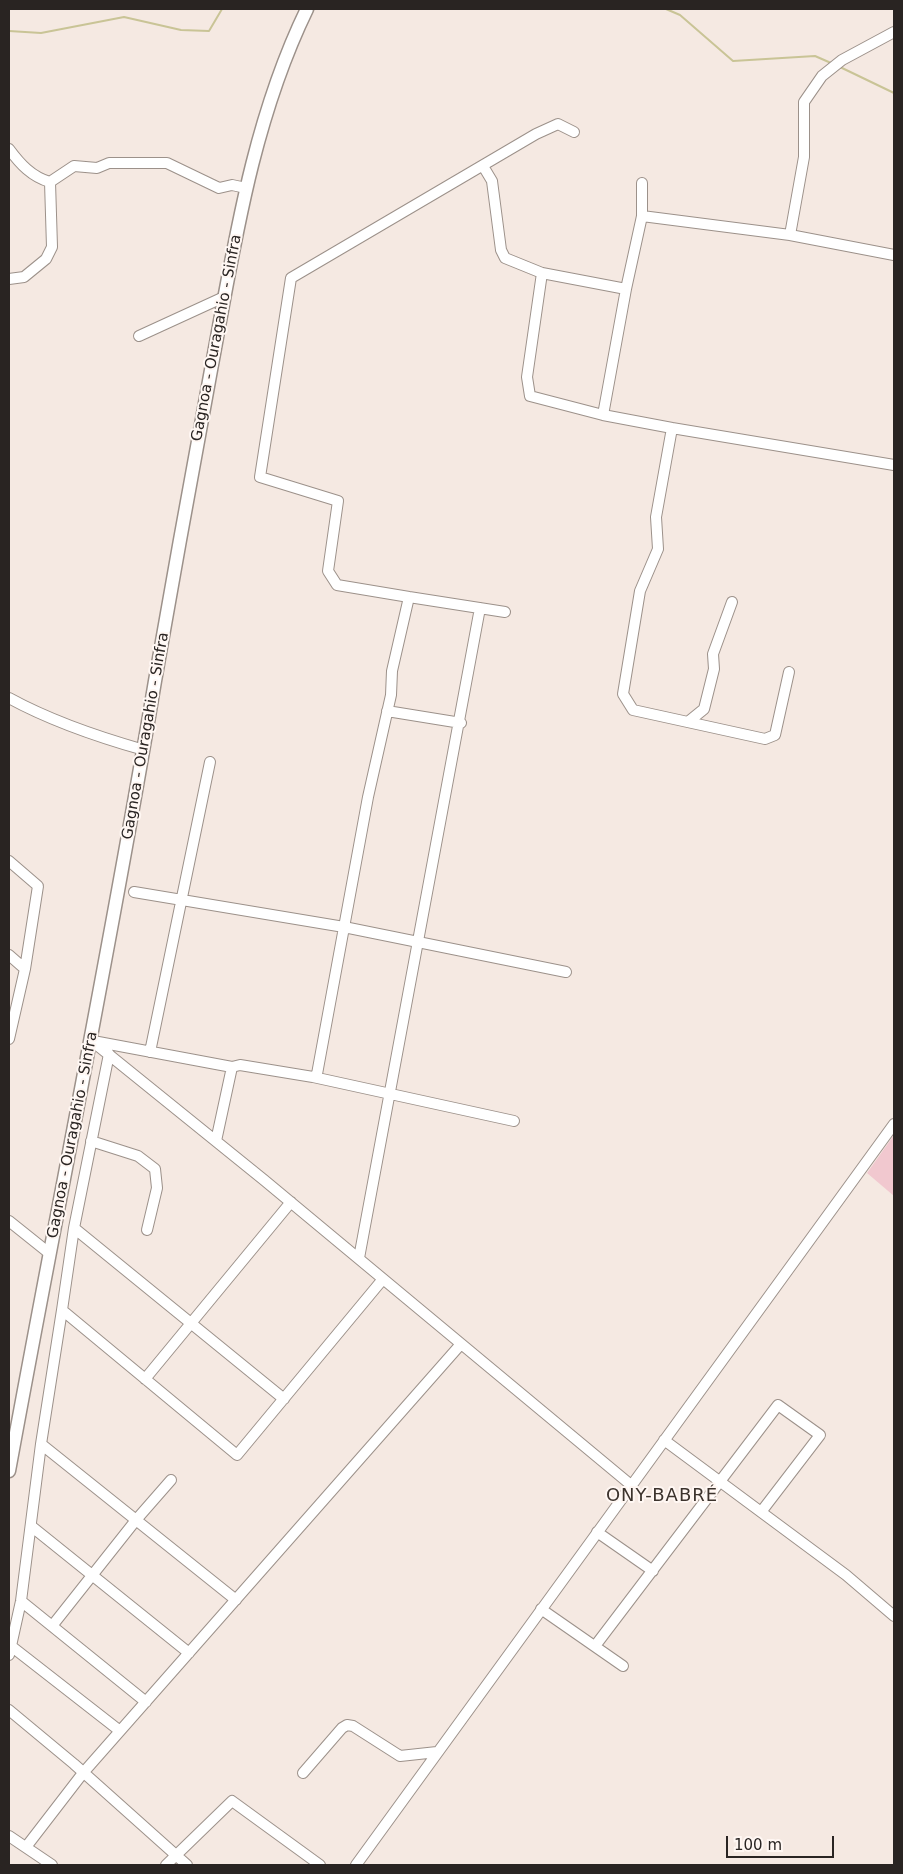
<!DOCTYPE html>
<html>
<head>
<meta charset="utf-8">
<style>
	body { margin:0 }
	#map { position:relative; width:903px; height:1874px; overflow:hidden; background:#f5e9e2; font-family:"DejaVu Sans",sans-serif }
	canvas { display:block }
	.frame { position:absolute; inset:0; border:10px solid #292422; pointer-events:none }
	.scale { position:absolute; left:726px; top:1836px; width:108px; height:22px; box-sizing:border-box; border:2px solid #292422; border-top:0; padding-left:6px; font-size:15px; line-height:18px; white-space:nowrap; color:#292422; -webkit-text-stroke:4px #fff7f3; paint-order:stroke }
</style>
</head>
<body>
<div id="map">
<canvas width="903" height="1874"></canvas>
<div class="frame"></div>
<div class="scale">100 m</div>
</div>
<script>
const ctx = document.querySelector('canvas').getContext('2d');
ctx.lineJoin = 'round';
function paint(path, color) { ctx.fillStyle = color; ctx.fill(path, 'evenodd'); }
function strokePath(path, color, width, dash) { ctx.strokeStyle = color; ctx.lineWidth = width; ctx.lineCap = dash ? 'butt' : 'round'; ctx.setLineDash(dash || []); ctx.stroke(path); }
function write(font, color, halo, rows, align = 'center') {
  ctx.font = font + ' "DejaVu Sans",sans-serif'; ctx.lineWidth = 4; ctx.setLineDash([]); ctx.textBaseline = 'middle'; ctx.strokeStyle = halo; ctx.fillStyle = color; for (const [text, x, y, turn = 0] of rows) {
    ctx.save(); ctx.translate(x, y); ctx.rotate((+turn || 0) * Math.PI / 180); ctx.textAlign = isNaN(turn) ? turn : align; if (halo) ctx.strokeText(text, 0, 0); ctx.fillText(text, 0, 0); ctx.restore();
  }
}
const green = new Path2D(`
	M894 1135V1196L867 1173Z`);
const stream = new Path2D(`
	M666 9 680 15 733 61 815 56 831 63
	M9 31 41 33 124 17 181 30 209 31 222 9
	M840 67 894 93`);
const minor = new Path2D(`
	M9 149C20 164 32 177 50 182
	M483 166 492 181 501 250 505 258 542 273 626 289
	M642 216V183
	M790 235 894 255
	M542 273 527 377 530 396 603 415 672 428 656 517 658 549 640 591 623 694 633 710 765 739 775 735 789 672
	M9 279 24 277 46 259 52 247 50 182 74 166 97 168 109 163H167L219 188 232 185 246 188
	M139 336 224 297
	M603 415 626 289 642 216 790 235 804 157V102L822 76 842 60 894 32
	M672 428 894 465
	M409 597 505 612
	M9 698C51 721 98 737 144 750
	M387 711 461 723
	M688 722 704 709 714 669 713 654 732 602
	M9 861 38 886 25 969 9 1039
	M134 892 344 927 566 972
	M9 955 25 969
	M92 1041 264 1180 631 1485
	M93 1041 232 1067
	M150 1052 210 762
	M313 1077 514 1121
	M91 1141 138 1156 155 1169 157 1188 147 1230
	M216 1141 232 1067 240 1065 313 1077 317 1074 368 797 391 695 392 671 409 597 337 585 328 571 338 501 260 477 291 278 536 134 558 124 574 132
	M9 1221 49 1253
	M74 1228 284 1399
	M359 1258 480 608
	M62 1310 74 1228 109 1054
	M145 1379 291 1202
	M664 1440 846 1575 894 1616
	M41 1444 236 1600
	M31 1526 189 1653
	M597 1532 653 1571
	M21 1601 146 1702
	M541 1609 623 1666
	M52 1626 136 1520 171 1480
	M11 1646 120 1731
	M595 1646 778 1405 820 1435 761 1512
	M9 1655 21 1601 41 1444 62 1310 237 1455 383 1279
	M9 1710 74 1764 187 1865
	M303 1773 342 1728 347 1725 353 1726 400 1756 437 1752
	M9 1836 52 1865
	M26 1847 83 1773 461 1344
	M166 1865 232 1801 320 1865
	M356 1865 894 1124`);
const major = new Path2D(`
	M9 1471C57 1208 111 945 155 681 173 577 192 474 211 370 234 247 252 122 307 9`);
const streetNames = [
	["Gagnoa - Ouragahio - Sinfra",217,338,-79],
	["Gagnoa - Ouragahio - Sinfra",146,736,-80],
	["Gagnoa - Ouragahio - Sinfra",73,1135,-79]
];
const quarterNames = [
	["ONY-BABRÉ",662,1496]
];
paint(green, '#f1c8cf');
strokePath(stream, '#c9c496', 2);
strokePath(minor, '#9c918a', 12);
strokePath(major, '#9c918a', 15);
strokePath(minor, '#fff', 10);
strokePath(major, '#fff', 12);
write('15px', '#292422', '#fff7f3', streetNames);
ctx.letterSpacing = '1px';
write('18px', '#3c332d', '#fff7f3', quarterNames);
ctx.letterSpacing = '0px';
</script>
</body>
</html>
